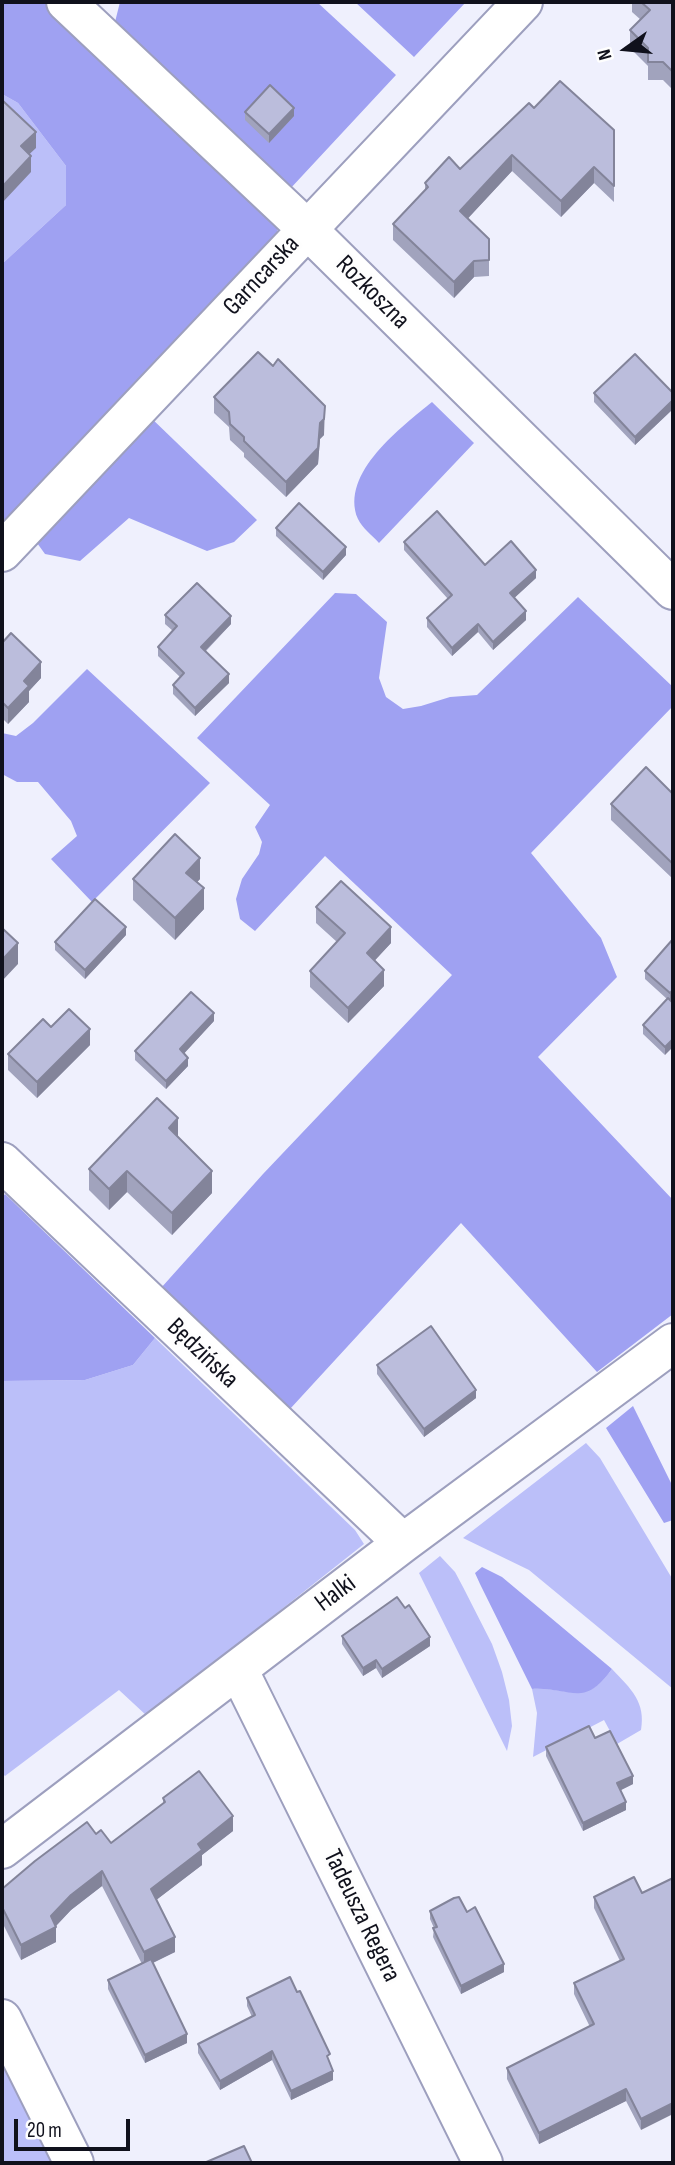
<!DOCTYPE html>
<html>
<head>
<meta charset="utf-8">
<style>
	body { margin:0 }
	#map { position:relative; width:675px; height:2165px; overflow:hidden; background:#eff0fd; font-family:"Sofia Sans Condensed",sans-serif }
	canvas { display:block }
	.frame { position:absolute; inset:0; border:4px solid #10111c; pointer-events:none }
	.north { position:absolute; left:591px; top:14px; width:70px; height:70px; -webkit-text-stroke:5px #fefefe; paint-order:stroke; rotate:255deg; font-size:19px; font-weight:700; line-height:28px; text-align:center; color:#10111c }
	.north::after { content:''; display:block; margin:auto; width:24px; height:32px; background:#10111c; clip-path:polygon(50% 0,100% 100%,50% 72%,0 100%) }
	.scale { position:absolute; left:14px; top:2119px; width:116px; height:32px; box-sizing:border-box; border:4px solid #10111c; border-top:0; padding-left:9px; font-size:21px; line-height:24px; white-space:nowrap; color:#10111c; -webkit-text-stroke:5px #fefefe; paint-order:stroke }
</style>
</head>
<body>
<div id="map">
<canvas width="675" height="2165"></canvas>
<div class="frame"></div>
<div class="north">N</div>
<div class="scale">20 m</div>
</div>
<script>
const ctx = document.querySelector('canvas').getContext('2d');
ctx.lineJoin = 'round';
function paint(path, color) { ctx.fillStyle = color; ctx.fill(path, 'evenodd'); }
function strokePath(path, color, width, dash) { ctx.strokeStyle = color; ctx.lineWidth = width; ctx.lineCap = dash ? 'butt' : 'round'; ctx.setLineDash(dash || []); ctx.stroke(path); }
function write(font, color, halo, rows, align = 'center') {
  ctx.font = font + ' "Sofia Sans Condensed",sans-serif'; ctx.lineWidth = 7; ctx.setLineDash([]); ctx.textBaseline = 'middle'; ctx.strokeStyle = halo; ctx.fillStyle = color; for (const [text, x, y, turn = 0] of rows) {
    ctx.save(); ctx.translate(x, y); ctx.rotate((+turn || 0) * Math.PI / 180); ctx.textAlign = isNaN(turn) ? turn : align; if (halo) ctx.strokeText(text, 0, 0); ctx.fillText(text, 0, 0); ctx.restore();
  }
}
const green = new Path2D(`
	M2 94 18 103 66 166V205L2 264Z
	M155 1338 355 1530 364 1544 147 1716 119 1690 5 1776 2 1773V1381L85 1380 133 1365Z
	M586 1443 600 1458 673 1580V1689L529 1570 463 1538Z
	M440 1556 455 1572 463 1587 492 1644 502 1672 509 1700 512 1726 507 1751 419 1573Z
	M612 1669C631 1689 646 1702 641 1730L617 1744 604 1720 533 1757 537 1713 532 1689C571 1687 584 1707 612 1669Z
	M2 2058 54 2163H2Z`);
const forest = new Path2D(`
	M2 2H49L276 224 280 240 2 529V264L66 205V166L18 103 2 94Z
	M120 2H317L396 75 289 190 114 26Z
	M355 2H466L414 57Z
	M432 402 474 443 379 543C373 536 362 528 358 519 339 473 403 426 432 402Z
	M148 415 257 520 234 542 207 551 129 518 80 561 45 554 32 536Z
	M335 593 356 594 387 622 379 678 386 697 403 709 421 706 450 697 477 695 578 597 673 687V706L531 853 601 938 617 977 538 1057 673 1200V1314L597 1372 461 1223 290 1409 161 1288 263 1174 452 975 325 856 255 931 240 919 236 899 242 879 259 854 262 842 255 827 270 805 197 738Z
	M87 669 210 783 92 902 51 859 77 836 71 821 38 782H17L2 774V733L16 736 33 723Z
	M5 1194 155 1338 133 1365 85 1380 2 1381V1198Z
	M633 1406 673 1487V1520L664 1523 606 1428Z
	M482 1567 502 1577 612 1669C583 1709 572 1687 532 1689L480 1584 475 1573Z`);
const minor = new Path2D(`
	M66 2 307 229 673 590
	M2 552 523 2
	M2 1162 403 1543
	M238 1669 483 2163
	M2 1849 403 1543 673 1343
	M2 2019 74 2163`);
const wall = new Path2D(`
	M632 2H673V90L663 80H648V66L630 48V30L641 20 632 12Z
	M245 112 294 116 269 143 245 120Z
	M614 130V202L594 183 561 217 512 171 467 219 489 239V276L474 277 454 298 393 240V224L425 191V183L460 169Z
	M594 393H673V409L635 445 594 402Z
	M214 397 324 435 320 439 318 464 286 497 244 457V453L230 440 229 427 214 413Z
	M276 528 346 555 323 580 276 536Z
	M404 542 485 565 536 578 514 598 526 620 493 650 478 632 452 656 427 627V618L448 599 404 550Z
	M165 615 231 624 206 651 229 683 195 716 173 694V685L180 677 158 656V647L173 631 165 624Z
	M2 643 41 678 29 691V702L8 724 2 718Z
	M673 794V879L611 820V804Z
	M133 879H200L197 882 204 909 175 940 133 900Z
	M316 907 391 943 374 961 384 986 348 1023 310 987V971L337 942 316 923Z
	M126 935 85 979 55 950V942Z
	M673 939 671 1001 665 1055 643 1034V1025L667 999 645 979V971Z
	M214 1021 184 1053 188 1066 166 1089 135 1060V1051Z
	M51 1027 90 1045 37 1098 8 1070V1054Z
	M178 1137 212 1193 172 1235 127 1192 109 1210 89 1190V1169Z
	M377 1365 476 1398 424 1437 377 1374Z
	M342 1636 430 1646 382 1678 376 1668 363 1676 342 1644Z
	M595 1738 633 1784 621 1790 626 1810 583 1831 546 1756V1747Z
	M163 1798 233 1831 202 1855V1865L156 1900 175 1952 153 1963 187 2043 145 2063 108 1989V1980L142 1964 102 1886 71 1910 56 1926V1942L21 1960 2 1922V1889L96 1834 111 1843 163 1804Z
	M642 1893 641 2130 626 2101 539 2144 507 2079V2068L590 2027 574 1994V1983L620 1961 594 1908V1897Z
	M430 1911 467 1912 504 1972 461 1994 433 1937 434 1928 430 1919Z
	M247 1998 330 2062 333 2080 291 2100 272 2060 220 2090 198 2053V2044L252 2017 247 2006Z`);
const shadedWall = new Path2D(`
	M294 108V116L269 143V134Z
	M36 132V148L21 162V146Z
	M512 155V171L460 227V211Z
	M31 156V172L2 203V187Z
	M594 167V183L561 217V201Z
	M474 261V277L454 298V282Z
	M673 400V409L635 445V437Z
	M325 406 324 435 320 439 318 464 286 497V482L320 423Z
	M346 547V555L323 580V572Z
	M536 570V578L510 602V593Z
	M526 611V620L493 650V642Z
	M231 616V624L201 655V647Z
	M478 624V632L452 656V648Z
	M41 662V678L29 691V702L8 724V708L24 681Z
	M229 674V683L195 716V708Z
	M200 858V879L186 894V873Z
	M204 888V909L175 940V918Z
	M126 927V935L85 979V970Z
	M391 927V943L367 969V953Z
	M18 943V964L2 981V960Z
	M384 970V986L348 1023V1008Z
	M673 990V998L670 1002V993Z
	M214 1013V1021L180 1058V1049Z
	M90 1029V1045L37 1098V1082Z
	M673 1039V1047L665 1055V1047Z
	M188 1058V1066L166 1089V1081Z
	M178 1118V1140L169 1128Z
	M127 1171V1192L109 1210V1189Z
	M212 1171V1193L172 1235V1213Z
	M476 1390V1398L424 1437V1429Z
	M430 1637V1646L382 1678V1669Z
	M376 1660V1668L363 1676V1668Z
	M633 1776V1784L617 1792V1783Z
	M626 1802V1810L583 1831V1823Z
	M233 1816V1831L202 1855V1865L151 1904V1889L198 1844Z
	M102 1871V1886L71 1910 54 1928 56 1927V1942L21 1960V1945L51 1916 71 1895Z
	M175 1937V1952L144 1967V1952Z
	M504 1964V1972L461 1994V1986Z
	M187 2034V2043L145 2063V2055Z
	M272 2051V2060L220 2090V2081Z
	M333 2071V2080L291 2100V2091Z
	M626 2089V2101L539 2144V2133Z
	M673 2103V2114L641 2130V2119Z`);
const building = new Path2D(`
	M641 2H673V72L663 62H648V48L630 30 650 10Z
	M560 81 614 130V186L594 167 561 201 512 155 460 211 489 239V260L474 261 454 282 393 224 428 187 425 183 449 157 460 169 529 103 534 108Z
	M270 85 294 108 269 134 245 112Z
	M2 100 36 132 21 146 31 156 2 187Z
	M258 352 273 366 278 359 325 406 324 419 320 423 318 448 286 482 244 441V437L230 424 229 412 214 397Z
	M635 354 673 393V400L635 437 594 393Z
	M299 503 346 547 323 572 276 528Z
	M437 511 485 565 511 541 536 570 510 593 526 611 493 642 478 624 452 648 427 618 452 595 404 542Z
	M197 583 231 616 201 647 229 674 195 708 173 685 184 673 158 647 177 626 165 615Z
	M11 633 41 662 24 681 29 686 8 708 2 702V643Z
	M646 767 673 794V864L611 804Z
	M175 834 200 858 186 873 204 888 175 918 133 879Z
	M341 881 391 927 367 953 384 970 348 1008 310 971 345 933 316 907Z
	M95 899 126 927 85 970 55 942Z
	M2 928 18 943 2 960Z
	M673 939V990L670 993 645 971Z
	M191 992 214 1013 180 1049 188 1058 166 1081 135 1051Z
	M668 998 673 1003V1039L665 1047 643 1025Z
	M69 1009 90 1029 37 1082 8 1054 43 1019 51 1027Z
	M157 1098 178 1118 169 1128 212 1171 172 1213 127 1171 109 1189 89 1169Z
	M431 1326 476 1390 424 1429 377 1365Z
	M397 1597 405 1608 409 1605 430 1637 382 1669 376 1660 363 1668 342 1636Z
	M589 1726 595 1738 610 1731 633 1776 617 1783 626 1802 583 1823 546 1747Z
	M199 1771 233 1816 198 1844 202 1850 151 1889 175 1937 144 1952 102 1871 71 1895 51 1916 56 1927 21 1945 2 1907V1889L35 1861 87 1822 96 1834 101 1830 111 1843 165 1802 163 1798Z
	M634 1877 642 1893 673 1878V2103L641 2119 626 2089 539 2133 507 2068 594 2024 574 1983 624 1959 594 1897Z
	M459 1897 467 1912 475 1907 504 1964 461 1986 433 1928 437 1927 430 1911 454 1898Z
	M151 1959 187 2034 145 2055 108 1980Z
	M290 1977 297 1992 300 1991 330 2054 327 2056 333 2071 291 2091 272 2051 220 2081 198 2044 255 2015 247 1998Z
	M244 2146 252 2163H204Z`);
const streetNames = [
	["Garncarska",262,276,-47],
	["Rozkoszna",372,293,45],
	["Będzińska",202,1354,44],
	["Halki",336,1594,-37],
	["Tadeusza Regera",361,1916,64]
];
paint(green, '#bbbff9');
paint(forest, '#9fa1f2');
strokePath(minor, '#9d9fbe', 42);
strokePath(minor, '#fff', 38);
paint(wall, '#a1a3bd');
paint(shadedWall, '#83849a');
paint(building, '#bbbddc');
strokePath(building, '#83849a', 2);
write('26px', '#10111c', '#fefefe', streetNames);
</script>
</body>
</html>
